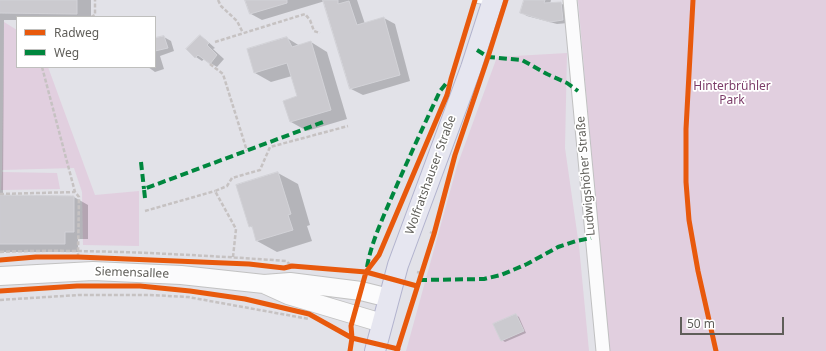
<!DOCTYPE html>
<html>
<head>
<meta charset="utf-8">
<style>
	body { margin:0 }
	#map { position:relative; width:826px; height:351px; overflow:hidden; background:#e2e2e8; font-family:"Noto Sans",sans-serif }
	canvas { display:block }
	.legend { position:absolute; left:16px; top:16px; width:140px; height:52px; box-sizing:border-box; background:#fff; border:1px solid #bfbfbd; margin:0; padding:5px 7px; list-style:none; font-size:12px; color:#5f5e59 }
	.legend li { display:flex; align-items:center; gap:8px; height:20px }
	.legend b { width:20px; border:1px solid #bfbfbd }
	.scale { position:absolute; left:680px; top:317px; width:104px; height:18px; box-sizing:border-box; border:2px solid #5f5e59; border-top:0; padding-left:5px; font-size:12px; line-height:14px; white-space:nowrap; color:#5f5e59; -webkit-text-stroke:3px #fff; paint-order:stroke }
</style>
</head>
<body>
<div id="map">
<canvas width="826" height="351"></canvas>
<ul class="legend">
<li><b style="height:5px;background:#e8590c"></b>Radweg</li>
<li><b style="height:5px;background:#00873e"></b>Weg</li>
</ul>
<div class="scale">50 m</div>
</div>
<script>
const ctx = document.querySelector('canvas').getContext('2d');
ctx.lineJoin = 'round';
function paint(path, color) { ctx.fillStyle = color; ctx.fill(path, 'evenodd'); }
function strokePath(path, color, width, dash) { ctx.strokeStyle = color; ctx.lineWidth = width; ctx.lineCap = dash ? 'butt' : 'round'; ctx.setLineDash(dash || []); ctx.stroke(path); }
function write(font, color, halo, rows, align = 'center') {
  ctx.font = font + ' "Noto Sans",sans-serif'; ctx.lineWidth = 3.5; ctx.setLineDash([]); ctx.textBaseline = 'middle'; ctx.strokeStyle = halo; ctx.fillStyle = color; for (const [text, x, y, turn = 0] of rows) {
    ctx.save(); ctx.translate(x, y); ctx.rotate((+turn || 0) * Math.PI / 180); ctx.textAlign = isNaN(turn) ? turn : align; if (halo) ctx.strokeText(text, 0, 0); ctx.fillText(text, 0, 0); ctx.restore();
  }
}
const green = new Path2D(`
	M578 0H826V351H609Z
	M4 22 17 30V67H48L95 195 139 191V246L83 245 82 192 74 168 2 170Z
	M567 53 565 148 579 246 589 351H406L457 166 497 57Z
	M2 172 57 173 60 189 1 190Z`);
const shadow = new Path2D(`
	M0 0H91V17H17V20H4L3 197H74L88 205V239H78V252H0Z
	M246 0H357L365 24 384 18 395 24 410 81 363 95 351 89 325 1 262 20 251 14Z
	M525 0H551L550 4 560 3 566 6 568 23 557 24 527 16 522 13Z
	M200 36 206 40 215 48 213 49 224 59 217 67 204 59 202 61 196 57Z
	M164 37 171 41 174 51 160 56 164 69 155 72 148 67H155V39Z
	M287 38 300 46 311 42 327 52 347 119 307 131 291 122 298 97 292 76 271 82 255 73Z
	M278 173 298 184 310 225 307 226 312 241 277 252 257 241 253 228 250 226Z
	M516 315 519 317 526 333 505 342 502 340Z`);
const building = new Path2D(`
	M0 0H77V14L0 13Z
	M245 0H287V3L250 14Z
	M323 0H338V4L349 1 357 25 384 17 400 75 350 89Z
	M524 0H545L544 3 561 2 563 20 550 22 520 13Z
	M200 35 209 43 207 45 217 55 210 64 198 55 195 58 186 49Z
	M164 36 168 48 155 51V38Z
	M287 37 292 47 311 41 331 110 290 122 283 101 297 96 287 63 254 73 247 49Z
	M278 172 291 214 288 215 293 230 256 241 252 226 249 227 236 185Z
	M0 195 74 196V232H65V244H0Z
	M516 314 524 331 501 341 493 324Z`);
const path = new Path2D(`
	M218 0 221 6 237 21 243 33
	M91 17 95 15V0
	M215 42 305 14 310 20 314 31 320 33
	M210 64 223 74 247 151
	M42 67 75 192 79 197 78 256
	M0 194 75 192
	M145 211 215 191
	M430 232 434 234
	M0 252C41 250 81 251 122 252 177 254 231 257 286 261L292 266
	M233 257 236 229 215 191 227 186 232 178 260 170 270 147 348 126
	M417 272 421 273
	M0 300 78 295H150L188 297 309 319`);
const service = new Path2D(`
	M478 0 491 2`);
const minor = new Path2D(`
	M570 0 603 351`);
const secondary = new Path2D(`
	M0 276 93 271 181 275 264 284 290 282 361 291 389 298
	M266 285 288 295 382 323`);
const primary = new Path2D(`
	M375 351 398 265 471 68 493 0`);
const quiet = new Path2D(`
	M477 50 488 57 522 60 547 74 567 83 578 91
	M141 162 144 189
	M145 198 144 189 326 121
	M367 267C371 244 381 222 390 201 406 164 423 127 440 91L448 81
	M419 280 484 279 501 275 527 264 558 247 576 241 591 238`);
const cycleway = new Path2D(`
	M693 0 686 129V182L689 220 698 271 716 351
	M0 260 36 257H78L249 264 284 268 292 266 366 272 417 286
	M0 291 77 286H140L190 291 245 299 309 314 352 338 398 349
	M350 351 352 338 351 326 366 272 379 255 447 95 451 79 475 0
	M397 351 434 234 455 155 488 57 506 0`);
const parkNames = [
	["Hinterbrühler",732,87],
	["Park",732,101]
];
const streetNames = [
	["Wolfratshauser Straße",431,175,-70],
	["Ludwigshöher Straße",586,176,-95],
	["Siemensallee",132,273,2]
];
paint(green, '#e1cfdf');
paint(shadow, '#0003');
paint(building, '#cbcacf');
strokePath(building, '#d2d2d7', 1);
strokePath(service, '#c0c0c1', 8);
strokePath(minor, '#c0c0c1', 15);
strokePath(secondary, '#c2c2c2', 20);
strokePath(primary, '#b2b3ce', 22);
strokePath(path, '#c6c2c2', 2.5, [4, 2]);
strokePath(service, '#fbfbfc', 6);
strokePath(minor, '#fbfbfc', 13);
strokePath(secondary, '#fbfbfc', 18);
strokePath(primary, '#e6e6f0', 20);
strokePath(quiet, '#00873e', 4, [8, 4]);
strokePath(cycleway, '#e8590c', 5);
write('12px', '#7c3c69', '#fff', parkNames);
write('12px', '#5f5e59', '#fff', streetNames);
</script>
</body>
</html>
